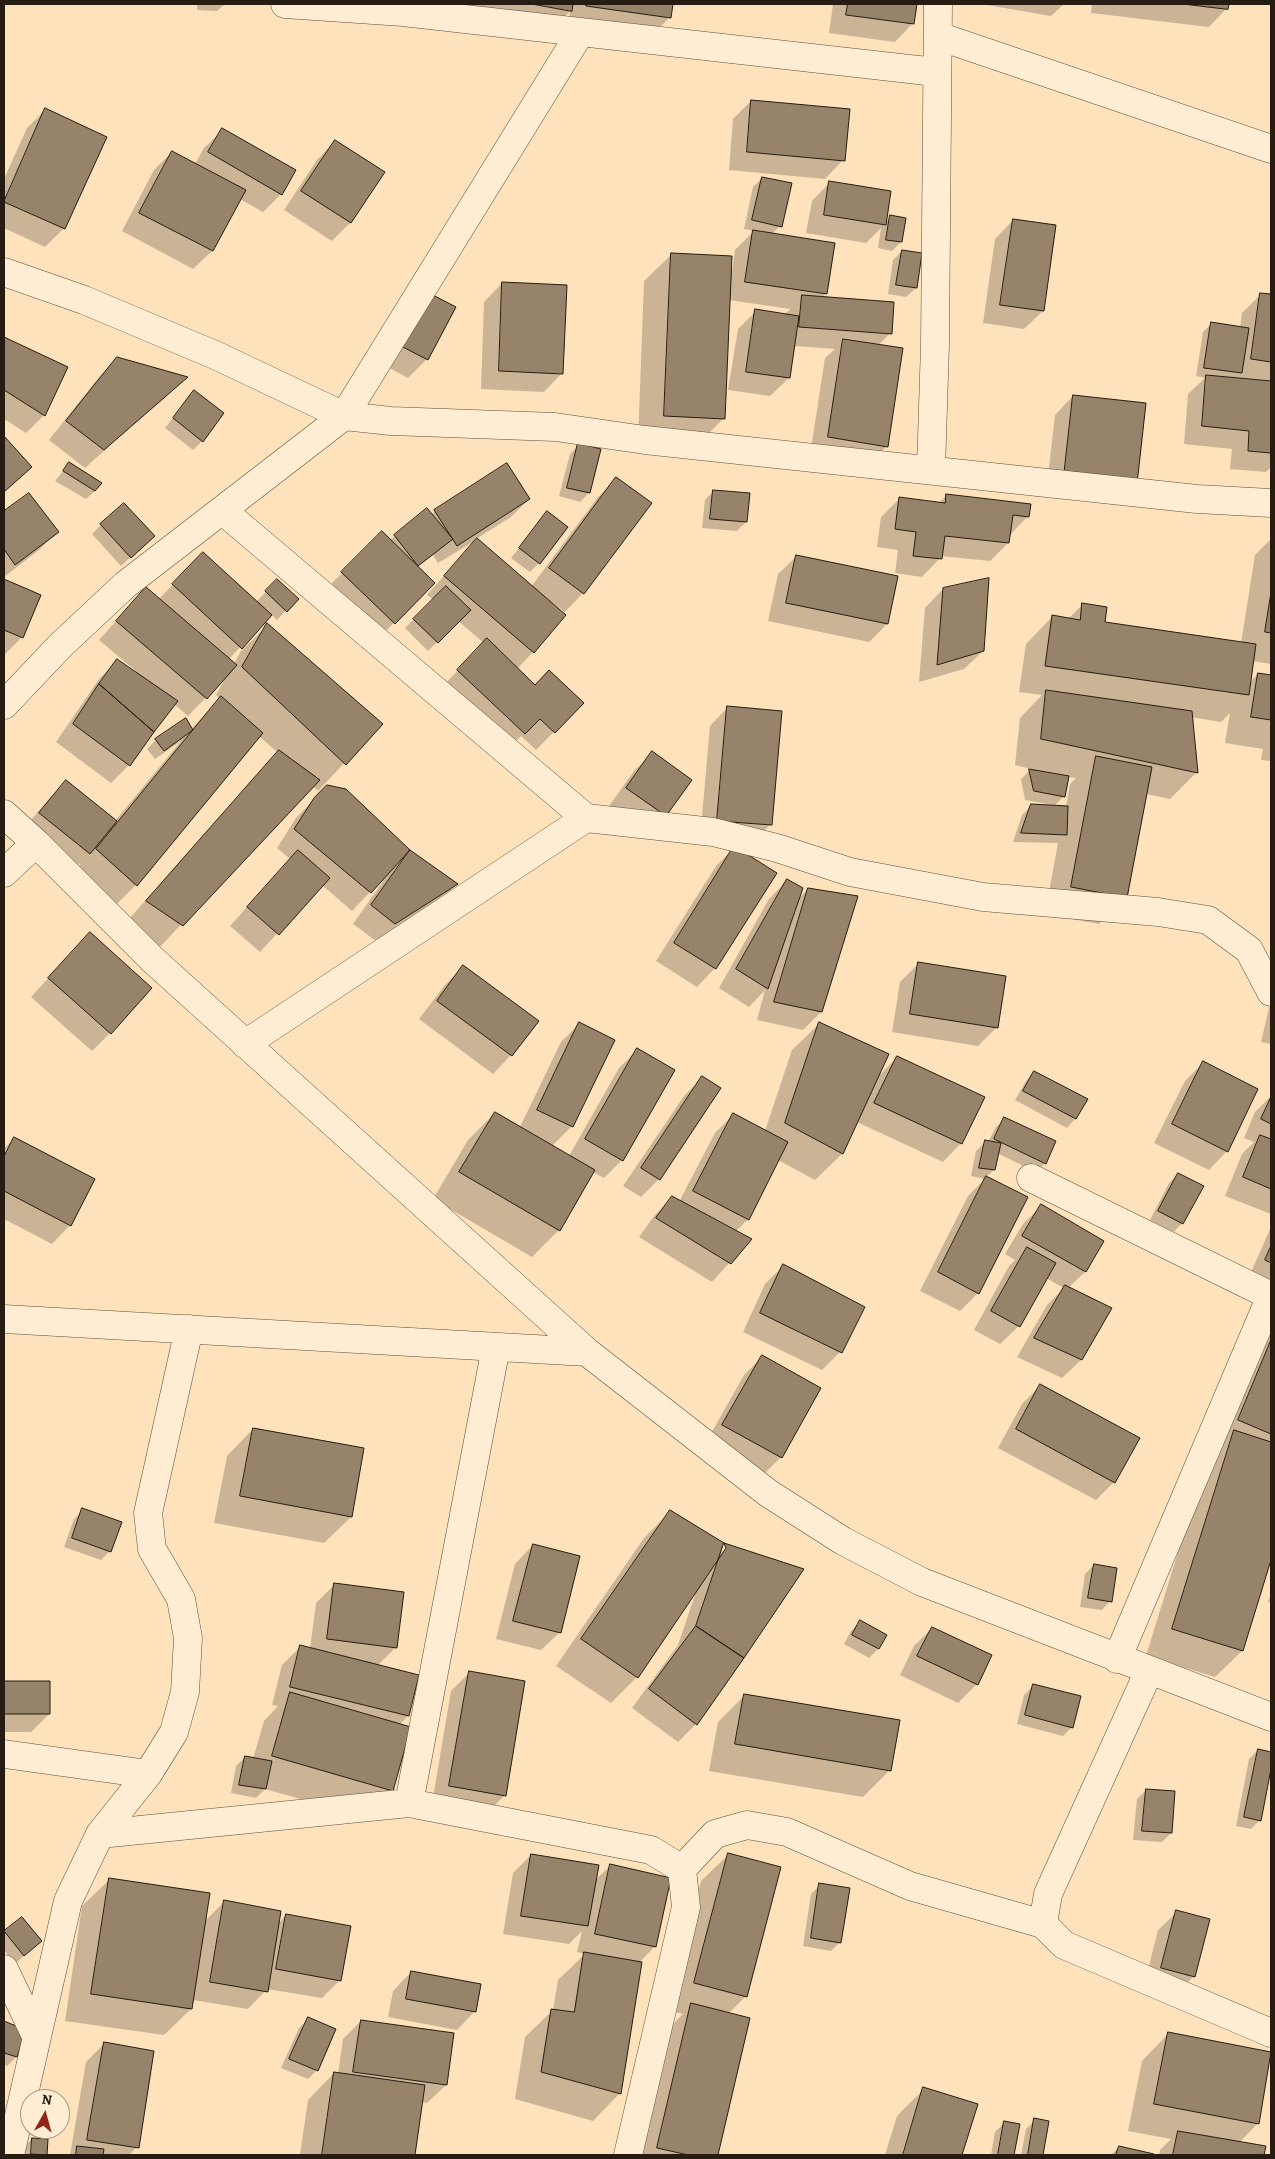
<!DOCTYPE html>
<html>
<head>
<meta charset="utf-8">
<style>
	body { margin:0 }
	#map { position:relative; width:1275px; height:2159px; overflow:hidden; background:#fde2bb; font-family:Alegreya,serif }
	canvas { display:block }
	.frame { position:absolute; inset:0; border:5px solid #261c11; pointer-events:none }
	.north { position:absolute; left:20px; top:2089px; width:50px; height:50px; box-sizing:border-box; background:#feecd3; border:1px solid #a89985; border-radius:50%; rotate:7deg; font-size:14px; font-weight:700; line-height:20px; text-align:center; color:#261c11 }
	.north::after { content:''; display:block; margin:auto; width:18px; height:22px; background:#8f2418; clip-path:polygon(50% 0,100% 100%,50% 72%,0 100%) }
</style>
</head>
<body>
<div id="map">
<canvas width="1275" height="2159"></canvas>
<div class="frame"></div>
<div class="north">N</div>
</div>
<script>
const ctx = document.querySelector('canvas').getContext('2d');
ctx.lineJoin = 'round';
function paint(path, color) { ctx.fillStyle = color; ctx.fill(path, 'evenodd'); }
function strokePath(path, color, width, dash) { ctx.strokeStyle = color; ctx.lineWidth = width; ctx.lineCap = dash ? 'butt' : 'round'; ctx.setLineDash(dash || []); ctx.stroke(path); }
const shadow = new Path2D(`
	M197 4H225L217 11 197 10Z
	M395 4H672L670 17 652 35 568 24 570 11 544 38Z
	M833 4H916L913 23 895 42 829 33Z
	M981 4H1064L1051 16Z
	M1092 4H1228L1227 8 1209 27 1091 13Z
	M751 101 843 160 825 179 729 170 733 119Z
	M45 110 64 228 45 247 4 228V179L27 128Z
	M223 130 281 194 263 212 240 199 212 251 193 269 122 231 154 170 172 152 195 164 204 148Z
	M335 141 383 172 350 223 332 241 284 210 317 160Z
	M762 178 780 226 772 234 826 293 821 298 890 333 878 346 887 446 868 464 810 455 825 358 835 349 794 346 789 378 770 396 728 390 738 329 756 311 784 315 790 309 729 300 724 418 697 445 638 442 644 281 671 255 732 273 735 250 754 231 744 229 753 187Z
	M830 182 885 222 891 217 901 242 892 251 878 248 881 228 866 243 806 233 812 201Z
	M1013 220 1043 311 1024 329 983 323 995 239Z
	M902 251 916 288 906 297 888 294 893 260Z
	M502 283 562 373 544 392 481 389 484 302Z
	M1261 294 1271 296V467L1266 472 1230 469 1232 449 1184 444 1188 394 1205 378 1196 376 1203 332 1212 323 1240 328 1242 313Z
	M409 312 427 359 408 378 382 364Z
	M4 338 66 367 44 415 26 433 4 419Z
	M117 358 186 377 85 468 49 440 99 377Z
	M194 392 202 441 193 450 165 428Z
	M1073 396 1144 404 1046 494 1055 415Z
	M4 438 30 467 4 492Z
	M579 445 589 493 580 502 559 496 570 454Z
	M69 464 95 491 86 499 55 481Z
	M616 479 583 593 565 612 550 601 533 652 517 669 535 686 582 703 536 750 521 736 506 752 440 689 484 643 458 621 428 651 405 628 434 600 427 595 476 540 438 563 433 555 417 567 433 583 376 641 324 591 382 533 390 540 427 510 431 515 435 511 529 499 511 517 476 539 531 587 598 497Z
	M714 491 749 494 746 522 737 531 702 528 705 500Z
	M29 494 57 532 39 550 4 577V513Z
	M947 495 1028 516 1010 535 1008 543 990 561 941 556 940 558 922 577 895 573 898 550 877 547 881 517 900 498 939 503Z
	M547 513 539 563 530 572 511 558Z
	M101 525 144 545 121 566 92 534Z
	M1271 539V664L1252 661 1249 683 1258 674 1271 676V761L1261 760 1263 749 1225 743 1230 713 1221 722 1191 717 1197 772 1170 799 1146 794 1126 897 1099 924 1045 914 1058 843 1013 842 1022 815 1031 806H1053V805L1025 800 1021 779 1031 769 1015 765 1020 718 1042 695 1019 692 1026 644 1052 617 1068 619 1083 604 1103 623 1241 643 1255 555ZM1068 777 1076 778 1070 784 1066 807 1054 806 1064 796Z
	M797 556 887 624 869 642 768 621 778 574Z
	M185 572 256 602 277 581 297 599 277 620 271 614 229 659 234 664 241 651 268 625 381 724 318 791 313 786 155 952 121 928 253 779 278 753 259 736 136 885 109 912 71 876 80 865 79 863 71 872 21 832 48 800 66 781 115 821 181 741 155 759 147 749 156 740 191 729 220 699 216 695 226 677 188 716 174 704 129 765 111 783 56 742 99 679 117 661 136 674 137 672 99 640 146 588 159 599Z
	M4 581 40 596 21 638 4 655Z
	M943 589 983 651 964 669 919 682 925 608Z
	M728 707 780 712 770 825 752 843 700 839 710 726Z
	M652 753 690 780 647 833 609 806 634 771Z
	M327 786 345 790 410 851 456 884 439 902 376 941 353 924 386 877 385 876 352 911 322 885 260 952 230 926 290 859 277 848 296 818Z
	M734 848 775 873 715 968 697 987 656 961 716 866Z
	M787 880 798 899 808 889 821 1012 803 1030 757 1020 765 990 749 1007 719 988 769 899Z
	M72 952 110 1033 92 1051 31 997Z
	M919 963 997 1027 978 1046 892 1032 900 982Z
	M463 967 511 1055 493 1074 419 1019 445 985Z
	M1271 1000V1044L1261 1042Z
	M579 1024 572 1126 552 1146 569 1156 619 1068 637 1050 622 1160 604 1178 593 1172 559 1230 532 1257 433 1199 468 1140 495 1113 520 1127 561 1042Z
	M819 1024 878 1077 897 1057 961 1143 943 1162 857 1122 842 1154 815 1180 778 1160 748 1219 735 1232 750 1240 712 1282 639 1237 654 1216 672 1198 679 1202 715 1133 733 1115 765 1131 792 1050Z
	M1203 1063 1227 1151 1209 1170 1154 1143 1185 1081Z
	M1034 1072 1075 1119 1067 1128 1015 1100 1026 1081Z
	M702 1078 659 1179 641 1197 623 1186 684 1096Z
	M1271 1096V1214L1225 1196 1242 1154 1254 1142 1244 1138 1255 1112Z
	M1005 1118 1045 1163 1036 1172 997 1153 994 1170 986 1177 978 1293 960 1311 920 1291 968 1196 985 1179 971 1176 976 1151 985 1142H988L996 1127Z
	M14 1138 94 1180 70 1225 52 1244 4 1219V1149Z
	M1178 1174 1182 1223 1174 1232 1150 1220 1169 1183Z
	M1041 1206 1103 1241 1085 1272 1068 1288 1110 1308 1081 1360 1062 1378 1017 1357 1047 1305 1064 1288 1046 1278 1019 1326 1000 1344 974 1330 1009 1266 1015 1260 1005 1254 1023 1224Z
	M1271 1227V1289L1248 1279Z
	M783 1266 840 1352 822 1370 743 1332 765 1284Z
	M1271 1330V1556L1242 1651 1215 1677 1146 1656 1207 1458 1225 1440 1221 1439Z
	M762 1357 819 1388 781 1457 762 1476 705 1444 744 1375Z
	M1040 1386 1114 1482 1096 1500 998 1448 1022 1404Z
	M253 1429 351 1517 324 1543 214 1523 227 1456Z
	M83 1510 110 1551 101 1560 64 1547 74 1519Z
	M670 1512 723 1544 696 1724 678 1742 632 1708 678 1645 696 1592 637 1677 611 1703 556 1666 644 1538Z
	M533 1545 560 1632 541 1650 496 1639 515 1564Z
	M1094 1565 1110 1601 1102 1610 1080 1607 1085 1574Z
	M334 1585 396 1647 377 1666 408 1716 399 1725 392 1790 365 1817 265 1789 256 1798 231 1793 236 1766 245 1757 253 1759 264 1721 278 1706 272 1705 282 1665 300 1647 310 1649 316 1603Z
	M1271 1593V1603L1268 1602Z
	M860 1622 886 1636 878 1649 869 1658 844 1644 851 1631Z
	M932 1628 977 1684 958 1703 900 1675 914 1646Z
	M469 1673 505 1795 486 1814 432 1804 451 1691Z
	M4 1682H49V1714L31 1732H4Z
	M1033 1686 1072 1727 1063 1736 1017 1724 1024 1695Z
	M745 1695 890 1770 863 1797 709 1771 718 1722Z
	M1258 1750 1271 1753V1763L1260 1820 1251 1829 1236 1826 1249 1759Z
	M1146 1790 1171 1833 1162 1842 1133 1840 1137 1799Z
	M531 1855 594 1881 610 1866 655 1946 639 1963H641L619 2094 593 2121 515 2099 525 2037 553 2010 558 1980 585 1954 577 1952 582 1931 569 1944 503 1934 513 1873Z
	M728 1855 746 1996 728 2014 749 2019 716 2155H635L665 2032 683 2014 668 2010 701 1881Z
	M109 1880 204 1922 224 1902 278 1924 286 1915 340 1980 322 1998 267 1989 248 2009 193 2000 191 2009 164 2035 65 2021 82 1906Z
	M820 1885 840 1942 831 1951 803 1946 811 1894Z
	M1177 1912 1194 1976 1175 1995 1144 1986 1158 1930Z
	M22 1918 40 1941 15 1964 4 1950V1934Z
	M411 1972 475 2011 457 2030 388 2017 393 1991Z
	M308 2019 317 2070 308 2079 281 2068 299 2028Z
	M361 2021 446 2085 427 2103 422 2102 414 2155H300L308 2100 334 2073 338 2074 343 2039Z
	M4 2023 25 2030 16 2057 7 2066 4 2064Z
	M1168 2034 1271 2053 1258 2123 1239 2143 1264 2147 1263 2155H1159L1160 2150 1171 2139 1128 2131 1142 2061Z
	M104 2044 137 2147 129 2155H70L86 2062Z
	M924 2089 976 2104 961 2155H885L897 2116Z
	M1035 2120 1048 2122 1042 2155H1021L1026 2129Z
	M1004 2123 1019 2125 1013 2155H991L995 2132Z
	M32 2139 46 2155H23V2148Z
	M1119 2147 1153 2155H1111Z`);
const building = new Path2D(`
	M532 4H573L572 11Z
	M586 4H673L671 18 586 6Z
	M848 4H917L914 24 846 15Z
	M1183 4H1229L1228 9Z
	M751 100 850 109 845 161 747 152Z
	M45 108 107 137 65 229 4 202Z
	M222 128 296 170 282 195 208 152Z
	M335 140 385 172 351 223 301 191Z
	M172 151 246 190 213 251 139 213Z
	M762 177 792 183 782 227 752 220Z
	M829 181 891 191 886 225 824 215Z
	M890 215 906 218 902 242 886 240Z
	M1013 219 1056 225 1044 311 1000 305Z
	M753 230 835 243 827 294 745 282Z
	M902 250 922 253 917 288 896 285Z
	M671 253 732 256 725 419 664 416Z
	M502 282 567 285 563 374 499 371Z
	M427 292 456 307 428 360 399 345Z
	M1260 293 1271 294V362L1251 359Z
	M802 295 894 302 892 334 799 327Z
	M755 309 799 316 790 378 746 372Z
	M1211 322 1249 328 1242 373 1204 368Z
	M4 337 68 367 45 416 4 390Z
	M843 339 903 348 888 447 828 437Z
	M117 357 188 377 104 450 66 421Z
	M1206 375 1271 381V453L1248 451 1249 431 1202 426Z
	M194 390 224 413 203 442 173 418Z
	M1073 395 1146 403 1137 484 1064 476Z
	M4 436 32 467 4 492Z
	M578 443 601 449 590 493 567 488Z
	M69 462 102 483 95 491 63 471Z
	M507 463 530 499 457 546 434 510Z
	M616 477 652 503 584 594 549 568Z
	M713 490 750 493 747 522 710 519Z
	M29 493 59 532 15 565 4 549V511Z
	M946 494 1031 504 1029 517 1013 515 1009 543 945 536 942 559 913 556 916 532 895 529 899 497 945 503Z
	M124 503 155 536 131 558 100 524Z
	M427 508 453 539 418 566 394 535Z
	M547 511 568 527 540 564 519 548Z
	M382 531 435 583 395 624 341 572Z
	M477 538 566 615 534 653 444 576Z
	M203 552 272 615 242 649 172 584Z
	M796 555 898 576 888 624 786 603Z
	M989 578 984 651 937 665 943 588Z
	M4 579 41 595 23 638 4 630Z
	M277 579 299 599 287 612 265 591Z
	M446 586 471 610 438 643 413 619Z
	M146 587 237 665 207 699 116 621Z
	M1271 593V633L1265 632Z
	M1082 603 1107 607 1105 622 1256 644 1249 695 1045 666 1052 615 1080 620Z
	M267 623 383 724 346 765 242 667Z
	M487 638 535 685 549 670 584 703 555 733 540 719 525 734 457 670Z
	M117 659 178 701 154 732 99 684Z
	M1258 673 1271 675V720L1251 717Z
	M99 684 154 732 130 766 73 724Z
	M1046 690 1192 711 1198 773 1041 739Z
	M221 696 263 733 137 886 96 849Z
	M727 706 782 711 772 825 717 821Z
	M186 718 193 730 164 751 155 739Z
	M279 750 320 780 183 926 146 901Z
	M652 751 692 780 666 816 626 788Z
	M1096 756 1152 767 1127 898 1071 887Z
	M1029 769 1069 776 1065 797 1034 791Z
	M66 780 117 821 90 854 39 813Z
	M327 785 346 789 410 850 371 893 294 829 314 798Z
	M1031 804 1068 806 1067 835 1021 833Z
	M734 846 777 873 716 969 674 943Z
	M298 850 330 878 279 935 247 907Z
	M410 850 458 884 395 924 371 905Z
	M787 879 803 888 768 989 736 969Z
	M808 888 858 896 822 1012 774 1002Z
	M90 932 152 988 111 1034 48 978Z
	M918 962 1006 976 998 1028 910 1014Z
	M463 965 539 1021 512 1056 437 1001Z
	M579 1022 615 1040 573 1127 537 1110Z
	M819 1022 889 1054 843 1154 785 1123Z
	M637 1048 675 1070 623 1161 585 1139Z
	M897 1056 985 1097 962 1144 874 1103Z
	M1203 1061 1258 1089 1228 1152 1172 1124Z
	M1034 1071 1088 1099 1076 1119 1023 1091Z
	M702 1076 721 1088 660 1180 641 1168Z
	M1271 1097V1124L1261 1119Z
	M495 1112 595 1170 560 1231 459 1172Z
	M733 1113 788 1142 749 1220 693 1191Z
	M1004 1117 1056 1141 1046 1164 994 1139Z
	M1260 1135 1271 1139V1189L1243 1177Z
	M14 1137 95 1179 71 1226 4 1191V1157Z
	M985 1140 1001 1143 995 1170 979 1168Z
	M1178 1173 1204 1186 1183 1224 1158 1211Z
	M986 1176 1028 1197 979 1294 938 1272Z
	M672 1196 752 1239 731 1264 656 1218Z
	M1041 1204 1104 1241 1086 1272 1022 1236Z
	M1271 1246V1263L1265 1260Z
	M1027 1247 1056 1263 1020 1327 991 1311Z
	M783 1264 865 1307 842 1353 760 1313Z
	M1065 1285 1112 1308 1082 1360 1034 1338Z
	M1271 1340V1434L1238 1420Z
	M762 1355 821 1388 782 1458 722 1425Z
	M1040 1384 1140 1438 1115 1483 1016 1429Z
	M253 1428 364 1448 352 1517 240 1496Z
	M1234 1430 1271 1442V1560L1243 1651 1172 1629Z
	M82 1508 122 1522 111 1552 72 1538Z
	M670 1510 724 1543 726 1548 638 1678 581 1639Z
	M724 1543 804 1569 744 1658 696 1626Z
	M533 1544 580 1556 561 1633 513 1621Z
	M1094 1564 1117 1568 1112 1602 1088 1598Z
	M334 1583 404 1592 397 1648 327 1639Z
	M860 1620 887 1635 879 1649 852 1635Z
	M696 1626 744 1658 697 1725 649 1689Z
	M932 1627 992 1655 978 1685 917 1656Z
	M300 1645 419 1675 409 1716 290 1687Z
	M469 1671 525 1681 506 1796 449 1786Z
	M4 1681H50V1714H4Z
	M1033 1684 1081 1696 1073 1728 1025 1715Z
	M290 1692 411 1727 393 1791 272 1756Z
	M744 1694 900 1720 891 1771 735 1744Z
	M1258 1749 1271 1752V1769L1261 1821 1244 1817Z
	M245 1756 272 1761 266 1789 239 1785Z
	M1146 1789 1175 1791 1172 1833 1142 1831Z
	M728 1853 781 1867 747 1997 694 1983Z
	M531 1854 599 1865 588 1926 521 1916Z
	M610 1864 671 1878 656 1947 595 1934Z
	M109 1878 210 1893 192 2009 91 1994Z
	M819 1883 850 1888 841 1943 811 1938Z
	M224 1900 281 1911 268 1992 210 1982Z
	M1176 1910 1210 1919 1195 1977 1161 1968Z
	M286 1914 351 1926 341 1981 276 1969Z
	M22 1917 42 1941 24 1956 4 1931Z
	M584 1952 642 1962 621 2094 541 2072 551 2009 574 2012Z
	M411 1971 481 1984 476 2012 406 1999Z
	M691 2003 750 2018 718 2155H688L657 2148Z
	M308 2017 336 2029 318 2071 289 2059Z
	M361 2020 454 2033 447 2085 353 2072Z
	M4 2021 26 2030 17 2057 4 2053Z
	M1168 2032 1271 2052 1259 2124 1154 2104Z
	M104 2042 154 2051 139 2148 87 2140Z
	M334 2072 425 2085 415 2155H322Z
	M923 2087 978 2104 962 2155H903Z
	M1034 2118 1049 2121 1043 2155H1028Z
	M1004 2121 1020 2124 1014 2155H998Z
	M1178 2131 1266 2146 1264 2155H1173Z
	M32 2138 48 2139 47 2155 31 2154Z
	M77 2146 104 2149 103 2155H76Z
	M1119 2146 1154 2154V2155H1116Z`);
const minor = new Path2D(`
	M285 4 403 12 936 72
	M938 36 1271 149
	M4 272 84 300 215 355 344 416 391 421 555 427 645 440 1197 499 1271 503
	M931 469 935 345 938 4
	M223 511 586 818 713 832 777 848 850 872 983 897 1158 912 1208 920 1249 950 1271 992
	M4 705 60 646 125 585 344 416 580 33
	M4 814 36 843 153 960 587 1352 768 1493 843 1541 922 1582 1271 1717
	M4 873 36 843
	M245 1044 586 818
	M1031 1178 1271 1296
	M4 1319 587 1352
	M496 1347 409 1803 651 1850 682 1869
	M1117 1659 1271 1296
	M1149 1671 1048 1894 1043 1924 1064 1945 1271 2033
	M4 1754 148 1774
	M100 1834 409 1803
	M4 1969 36 2036
	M10 2155 68 1901 100 1834 148 1774 174 1732 185 1692 188 1638 181 1599 152 1549 148 1513 189 1329
	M628 2155 686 1907 682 1869 715 1834 747 1825 787 1832 910 1886 1043 1924`);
paint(shadow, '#0003');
paint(building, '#968369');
strokePath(building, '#261c11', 1);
strokePath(minor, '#5c4e3c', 29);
strokePath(minor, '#feecd3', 28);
</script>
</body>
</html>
